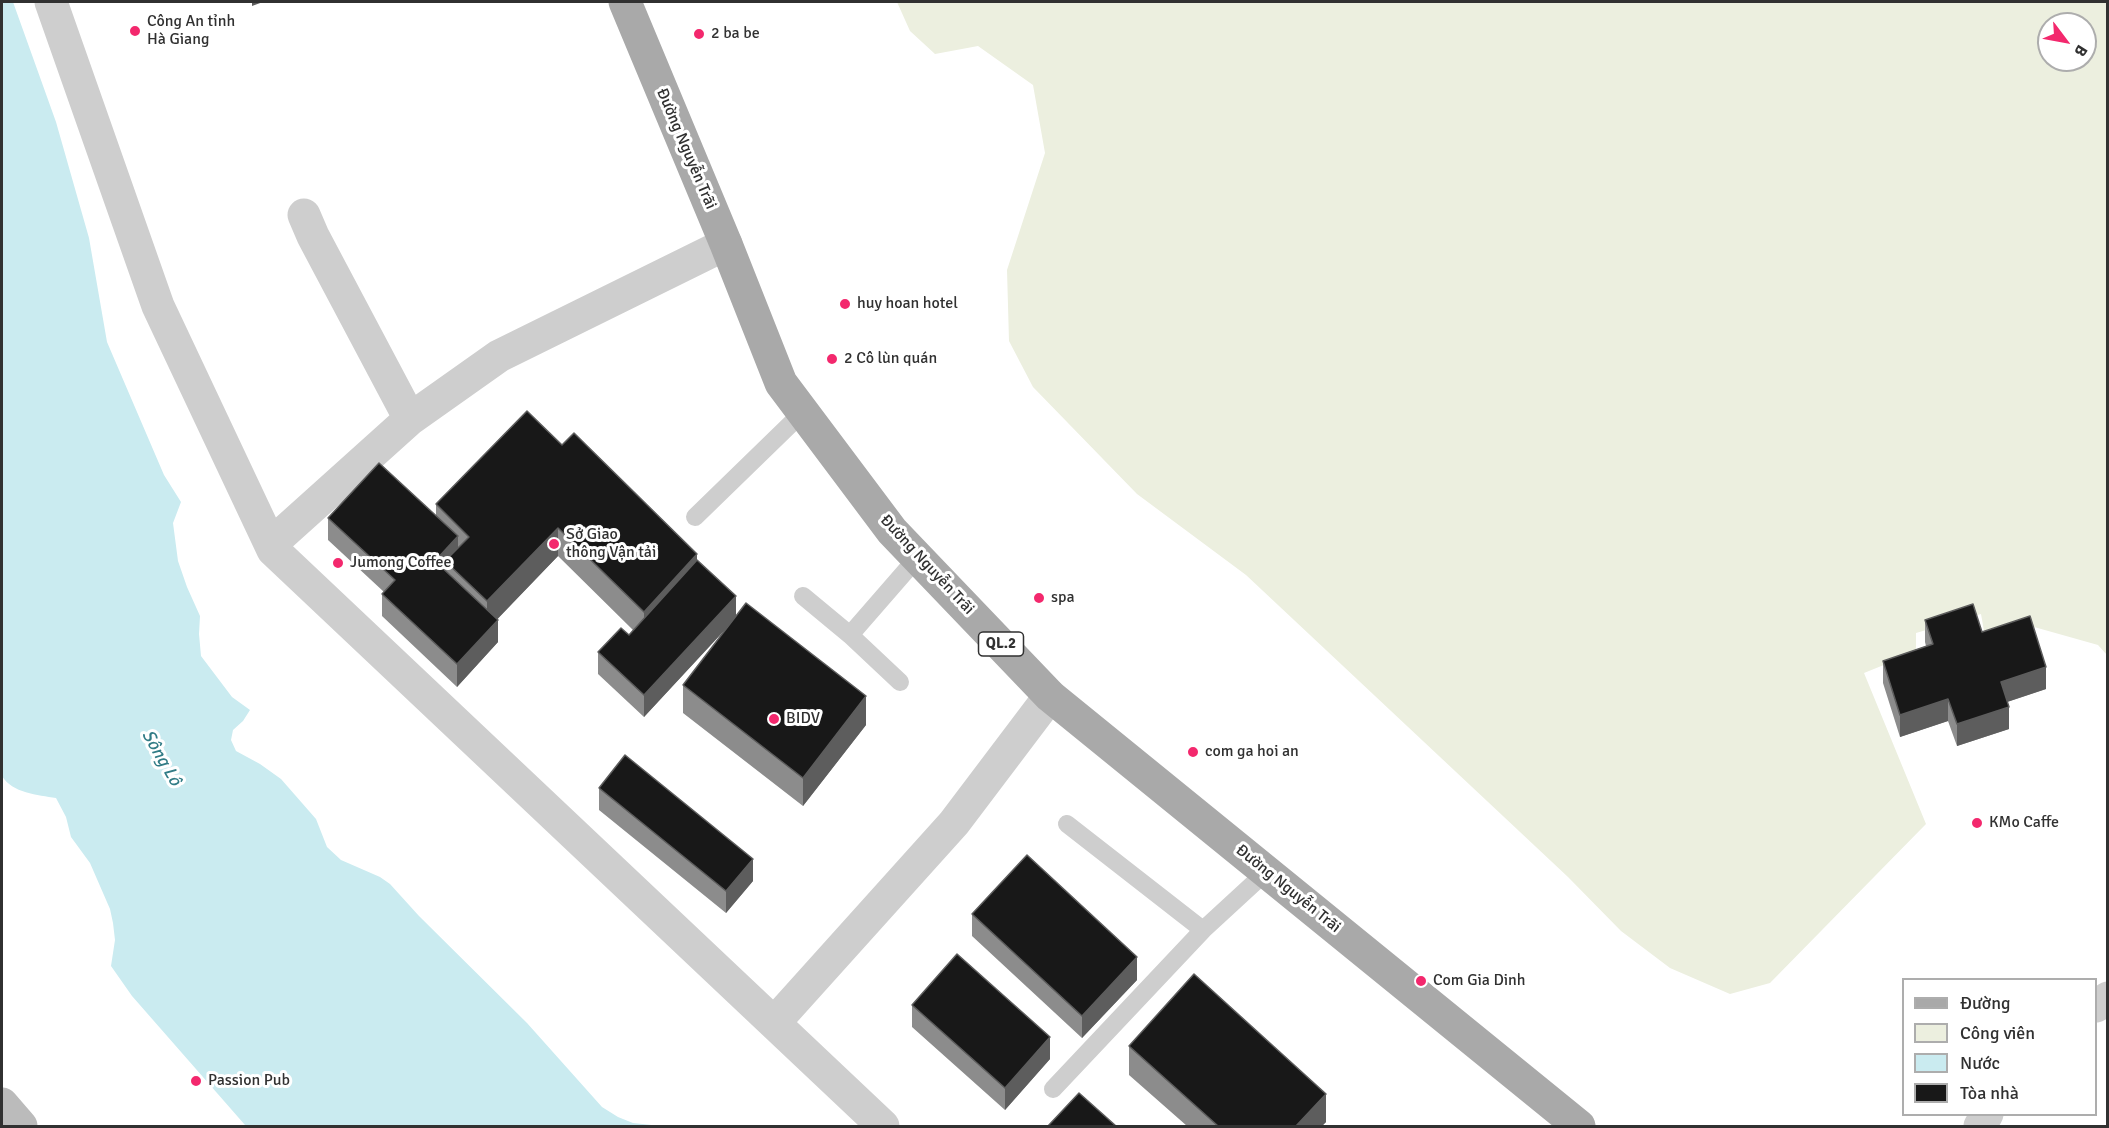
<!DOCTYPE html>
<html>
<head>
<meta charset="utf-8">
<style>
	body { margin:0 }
	#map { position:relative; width:2109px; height:1128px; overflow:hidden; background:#fff; font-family:Signika,sans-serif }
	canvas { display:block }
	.frame { position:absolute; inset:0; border:3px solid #313131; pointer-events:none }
	.legend { position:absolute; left:1902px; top:978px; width:195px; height:138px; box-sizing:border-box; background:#fff; border:2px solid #adadad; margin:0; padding:8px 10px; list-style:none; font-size:18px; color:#313131 }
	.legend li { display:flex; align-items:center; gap:12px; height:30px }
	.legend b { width:30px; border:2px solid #adadad }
	.north { position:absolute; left:2037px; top:12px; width:60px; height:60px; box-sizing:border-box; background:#fff; border:2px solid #adadad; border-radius:50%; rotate:122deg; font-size:16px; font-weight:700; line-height:24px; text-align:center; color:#313131 }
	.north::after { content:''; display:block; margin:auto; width:21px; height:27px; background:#f3286d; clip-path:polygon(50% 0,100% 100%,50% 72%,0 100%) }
</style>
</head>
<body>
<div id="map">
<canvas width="2109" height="1128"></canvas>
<div class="frame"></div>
<ul class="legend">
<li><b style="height:8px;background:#a9a9a9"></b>Đường</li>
<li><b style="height:16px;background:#ecefdf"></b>Công viên</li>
<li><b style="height:16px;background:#caebf0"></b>Nước</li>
<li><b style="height:16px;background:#181818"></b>Tòa nhà</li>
</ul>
<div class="north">B</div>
</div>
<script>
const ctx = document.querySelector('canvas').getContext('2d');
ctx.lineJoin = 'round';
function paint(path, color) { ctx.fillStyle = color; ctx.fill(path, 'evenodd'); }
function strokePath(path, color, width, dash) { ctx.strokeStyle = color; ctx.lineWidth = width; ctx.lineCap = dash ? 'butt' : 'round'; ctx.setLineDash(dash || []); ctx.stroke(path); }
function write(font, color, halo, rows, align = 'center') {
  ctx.font = font + ' Signika,sans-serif'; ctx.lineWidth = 6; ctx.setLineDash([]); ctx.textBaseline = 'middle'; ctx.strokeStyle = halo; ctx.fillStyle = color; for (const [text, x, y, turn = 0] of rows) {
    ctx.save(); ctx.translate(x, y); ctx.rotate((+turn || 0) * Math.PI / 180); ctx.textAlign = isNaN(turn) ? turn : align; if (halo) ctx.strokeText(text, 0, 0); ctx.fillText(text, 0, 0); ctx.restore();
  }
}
const green = new Path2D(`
	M897 2H2107V655L2098 645 2027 625 1986 642 1981 614 1916 633V652L1864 673 1926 824 1770 983 1730 994 1670 968 1621 931 1568 877 1246 575 1137 494 1033 387 1009 341 1007 270 1045 153 1033 85 978 46 935 54 910 31ZM2049 24H2085V60H2049Z`);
const water = new Path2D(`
	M2 2H13L56 122 89 238 107 342 164 475 181 502 173 523 178 561 187 587 200 616 199 634 201 656 232 697 250 710 243 721 233 730 231 740 236 751 260 764 281 779 316 819 327 847 341 860 380 877 390 884 419 916 527 1023 602 1107 618 1117 633 1123 661 1126H249L245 1125 132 996 111 966 115 940 113 923 110 909 90 863 71 837 66 817 56 798C38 795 12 793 2 776Z`);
const lane = new Path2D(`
	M695 517 803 412
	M803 596 850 635
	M900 682 850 635 917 558
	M1067 824 1203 930
	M1053 1089 1203 930 1266 872`);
const street = new Path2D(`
	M51 2 158 306 273 550 883 1126
	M304 215 313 236 410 419 499 356 726 244
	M271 544 410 419
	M2096 1006 2108 998
	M774 1023 954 823 1050 696
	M1980 1126 1987 1114`);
const secondary = new Path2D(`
	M2 1104 21 1126`);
const primary = new Path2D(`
	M625 2 726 244 781 383 892 531 1050 696 1579 1126`);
const wall = new Path2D(`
	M562 445 697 560 736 616 866 725 803 806 683 713V685L726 628 644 717 598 674V652L629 635 633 630 558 556 497 619 498 642 457 687 382 616V594L384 592 328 540V518L436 515V504Z
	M1925 620 1982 632 2046 689 2007 702 2009 729 1957 746 1948 721 1900 737 1883 683V661L1926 646 1925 642Z
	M599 788 753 881 726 913 599 810Z
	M972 914 1137 980 1082 1038 972 936Z
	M912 1005 1050 1059 1005 1110 912 1027Z
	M1129 1046 1326 1122 1322 1126H1187L1129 1075Z`);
const shadedWall = new Path2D(`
	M252 2H263L252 6Z
	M558 528V556L487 630V601Z
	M458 536V558L445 561V572L435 561Z
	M697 554V583L644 640V612Z
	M736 596V618L644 717V695Z
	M498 620V642L457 687V664Z
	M2046 667V689L2001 704V682Z
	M866 696V725L803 806V778Z
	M1948 699V721L1900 737V715Z
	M2009 707V729L1957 746V724Z
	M753 859V881L726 913V891Z
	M1137 957V980L1082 1038V1016Z
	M1050 1037V1059L1005 1110V1088Z
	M1326 1094V1122L1322 1126H1296Z`);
const building = new Path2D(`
	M527 411 562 445 574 433 697 554 644 612 558 528 487 601 445 561 469 537 436 504Z
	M379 463 458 536 435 561 498 620 457 664 382 594 395 580 328 518Z
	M697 560 736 596 644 695 598 652 621 628 629 635Z
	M746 603 866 696 803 778 683 685Z
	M1973 604 1982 632 2030 616 2046 667 2001 682 2009 707 1957 724 1948 699 1900 715 1883 661 1933 644 1925 620Z
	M625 755 753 859 726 891 599 788Z
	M1027 855 1137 957 1082 1016 972 914Z
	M957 954 1050 1037 1005 1088 912 1005Z
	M1194 974 1326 1094 1296 1126H1218L1129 1046Z
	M1079 1093 1116 1126H1048Z`);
const markers = [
	[135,31,6,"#f3286d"],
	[699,34,6,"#f3286d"],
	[845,304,6,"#f3286d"],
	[832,359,6,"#f3286d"],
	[554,544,6,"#f3286d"],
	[338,563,6,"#f3286d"],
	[1039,598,6,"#f3286d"],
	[774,719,6,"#f3286d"],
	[1193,752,6,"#f3286d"],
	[1977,823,6,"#f3286d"],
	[1421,981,6,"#f3286d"],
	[196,1081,6,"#f3286d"]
];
const shields = [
	[1001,644,45]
];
const shieldNames = [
	["QL.2",1001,644]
];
const poiNames = [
	["Công An tỉnh",147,22],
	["Hà Giang",147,40],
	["2 ba be",711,34],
	["huy hoan hotel",857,304],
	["2 Cô lùn quán",844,359],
	["Sở Giao",566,535],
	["thông Vận tải",566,553],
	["Jumong Coffee",350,563],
	["spa",1051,598],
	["BIDV",786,719],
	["com ga hoi an",1205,752],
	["KMo Caffe",1989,823],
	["Com Gia Dinh",1433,981],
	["Passion Pub",208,1081]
];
const streetNames = [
	["Đường Nguyễn Trãi",686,149,67],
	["Đường Nguyễn Trãi",927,565,47],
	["Đường Nguyễn Trãi",1288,889,39]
];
const waterNames = [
	["Sông Lô",161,758,60]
];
paint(green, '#ecefdf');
paint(water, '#caebf0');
strokePath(lane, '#cecece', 18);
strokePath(street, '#cecece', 33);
strokePath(secondary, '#bbb', 33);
strokePath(primary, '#a9a9a9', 33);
paint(wall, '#8c8c8c');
paint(shadedWall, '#5d5d5d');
paint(building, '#181818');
strokePath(building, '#5d5d5d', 1.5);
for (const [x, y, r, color] of markers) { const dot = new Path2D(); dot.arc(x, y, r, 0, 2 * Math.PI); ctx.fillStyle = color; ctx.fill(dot); strokePath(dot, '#fff', 2); }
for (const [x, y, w] of shields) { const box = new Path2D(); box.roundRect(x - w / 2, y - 12, w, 24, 4.5); ctx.fillStyle = '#fff'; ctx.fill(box); strokePath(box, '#313131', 1.5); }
write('bold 15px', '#313131', null, shieldNames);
write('16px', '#313131', '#fff', poiNames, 'left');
write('16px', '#313131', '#fff', streetNames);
write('italic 18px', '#317c86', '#fff', waterNames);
</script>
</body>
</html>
